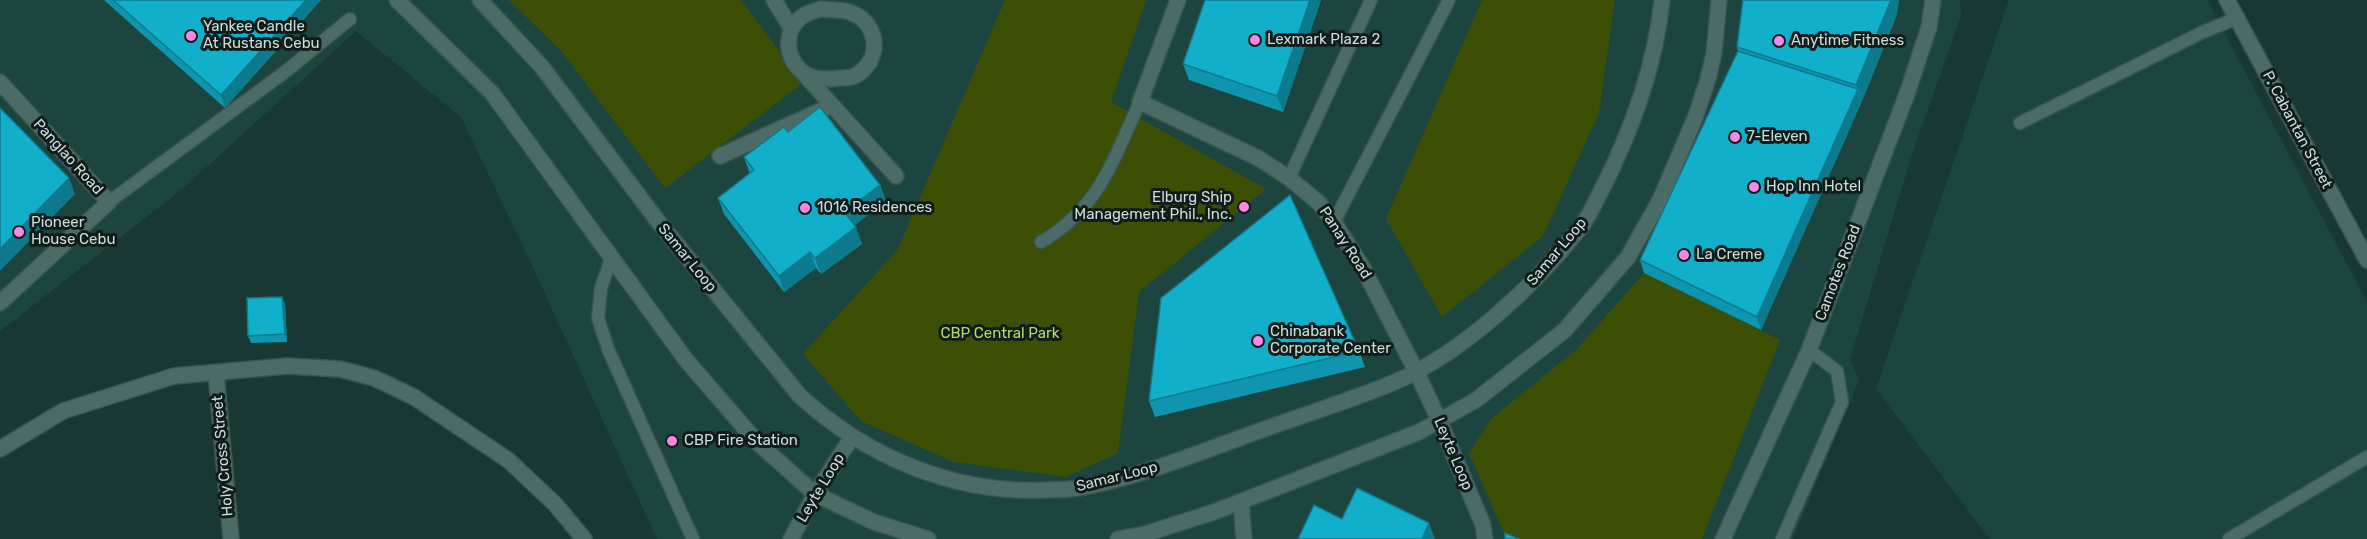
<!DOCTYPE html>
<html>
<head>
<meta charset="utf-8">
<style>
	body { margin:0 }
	canvas { display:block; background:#193833 }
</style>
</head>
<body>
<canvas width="2367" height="539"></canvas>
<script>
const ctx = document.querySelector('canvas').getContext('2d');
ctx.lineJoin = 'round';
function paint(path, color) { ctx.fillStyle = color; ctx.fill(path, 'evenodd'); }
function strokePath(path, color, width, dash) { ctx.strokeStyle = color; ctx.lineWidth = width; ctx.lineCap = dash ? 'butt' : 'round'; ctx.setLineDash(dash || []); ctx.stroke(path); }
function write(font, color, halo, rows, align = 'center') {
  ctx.font = font + ' Rubik,sans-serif'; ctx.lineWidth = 6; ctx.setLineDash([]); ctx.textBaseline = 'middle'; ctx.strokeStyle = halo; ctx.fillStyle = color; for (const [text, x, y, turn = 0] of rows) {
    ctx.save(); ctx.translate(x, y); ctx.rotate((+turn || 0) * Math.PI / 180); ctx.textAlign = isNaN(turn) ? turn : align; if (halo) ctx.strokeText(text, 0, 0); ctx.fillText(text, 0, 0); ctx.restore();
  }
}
const built = new Path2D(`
	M0 0H1960L1961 16 1912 154 1850 359 1859 380 1793 539H657L531 263 461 117 356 31 181 190 0 331Z
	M2009 0H2207L2367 302V539H1990L1876 389Z`);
const green = new Path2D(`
	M509 0H741L803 83 665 188 563 53Z
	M1005 0H1146L1111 102 1266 189 1139 292 1118 453 1066 477 954 462 861 421 803 354 898 249Z
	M1482 0H1615L1599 113 1543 236 1442 317 1386 219Z
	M1644 273 1780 340 1702 539H1515L1504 533 1469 453 1491 419 1577 349Z`);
const service = new Path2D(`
	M2020 123 2203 32 2237 18
	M1289 178 1371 0
	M109 202 285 72 350 19
	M1334 222 1449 0
	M1041 242C1100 208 1113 159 1140 102
	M612 256 601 288 598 318 608 349 693 539
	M1782 539 1842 402 1837 371 1809 350
	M2229 539 2367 457`);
const minor = new Path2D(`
	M774 0 791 28
	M1178 0 1140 102 1258 158 1289 178 1319 203 1334 222 1363 268 1416 371 1440 422 1483 525 1485 539
	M2227 0 2367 260
	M821 9C830 10 843 9 852 13 875 22 882 51 864 69 857 77 850 78 840 78 831 79 820 80 812 77 788 69 780 35 800 18 806 13 813 11 821 9Z
	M803 73 896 176
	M0 82 109 202 0 303
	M720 156 824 109
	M216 373 231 539
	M0 449 63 411 174 376 287 366 340 369 374 378 414 397 508 460 555 504 584 539
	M1241 502 1244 539
	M791 539 815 494 852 437
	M1723 539 1809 350 1907 94 1929 27 1933 0`);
const tertiary = new Path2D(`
	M397 0 492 93 686 360 757 442 815 494 874 522 928 539
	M480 0 542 67 657 220 799 395C866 457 954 494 1045 490 1056 489 1068 490 1079 488 1142 477 1202 451 1262 430 1306 414 1352 400 1395 382 1464 352 1535 285 1581 227 1589 217 1594 204 1600 193 1631 133 1655 67 1662 0
	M1118 539 1142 535 1214 512 1419 432 1476 400 1565 330 1628 257 1660 200 1695 118 1708 79 1714 53 1719 0`);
const wall = new Path2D(`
	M104 0H321L225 108Z
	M1321 0 1283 112 1189 80 1183 64Z
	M1743 0H1899L1896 17 1862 101 1761 330 1644 273 1640 260 1738 51 1737 47Z
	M788 132 880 185 886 201 854 225 862 244 821 274 816 268 784 292 724 214 718 198 750 174 744 157Z
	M282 297 285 304 287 342 251 343 248 336Z
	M1359 351 1365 367 1155 417 1149 401Z`);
const shadedWall = new Path2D(`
	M306 0H321L225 108 221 95Z
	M1310 0H1321L1283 112 1277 96Z
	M1891 0H1899L1896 17 1862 101 1856 85Z
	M1858 89 1862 101 1761 330 1757 317Z
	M69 178 75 194 0 271V249Z
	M880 185 886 201 850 229 844 212Z
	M856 227 862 244 821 274 815 258Z
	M810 252 816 268 784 292 779 276Z
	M282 297 285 304 287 342 285 334Z
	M1429 523 1435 539H1422Z`);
const building = new Path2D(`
	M113 0H306L221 95Z
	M1205 0H1310L1277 96 1183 64Z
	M1743 0H1891L1856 85 1737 47Z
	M1738 51 1858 89 1757 317 1640 260Z
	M820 107 880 185 844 212 856 227 815 258 810 252 779 276 718 198 754 170 744 157 784 127 788 132Z
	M0 108 69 178 0 249Z
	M1290 195 1359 351 1149 401 1161 298Z
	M282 297 285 334 248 336 247 298Z
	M1357 488 1429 523 1422 539H1298L1314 505 1342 519Z
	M1505 533 1519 539H1505Z`);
const markers = [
	[191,36,6,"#fb87e5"],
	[1255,40,6,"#fb87e5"],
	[1779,41,6,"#fb87e5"],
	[1735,137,6,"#fb87e5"],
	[1754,187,6,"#fb87e5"],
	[1244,207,6,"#fb87e5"],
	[805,208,6,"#fb87e5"],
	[19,232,6,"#fb87e5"],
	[1684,255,6,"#fb87e5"],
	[1258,341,6,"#fb87e5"],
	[672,441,6,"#fb87e5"]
];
const poiNames = [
	["Yankee Candle",203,27],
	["At Rustans Cebu",203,44],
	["Lexmark Plaza 2",1267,40],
	["Anytime Fitness",1791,41],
	["7-Eleven",1747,137],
	["Hop Inn Hotel",1766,187],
	["Elburg Ship",1232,198,"right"],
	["Management Phil., Inc.",1232,215,"right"],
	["1016 Residences",817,208],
	["Pioneer",31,223],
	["House Cebu",31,240],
	["La Creme",1696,255],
	["Chinabank",1270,332],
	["Corporate Center",1270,349],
	["CBP Fire Station",684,441]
];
const streetNames = [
	["P. Cabantan Street",2297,130,62],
	["Panglao Road",68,157,48],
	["Panay Road",1345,243,57],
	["Samar Loop",1557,252,-50],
	["Samar Loop",687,258,51],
	["Camotes Road",1838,273,-69],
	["Leyte Loop",1453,454,67],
	["Holy Cross Street",223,456,-95],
	["Samar Loop",1117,477,-14],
	["Leyte Loop",821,488,-59]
];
const parkNames = [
	["CBP Central Park",1000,334]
];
paint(built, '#1d4540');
paint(green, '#3c4f05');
strokePath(service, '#395450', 15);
strokePath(minor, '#395450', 18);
strokePath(tertiary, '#395450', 18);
strokePath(service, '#4b6b66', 12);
strokePath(minor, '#4b6b66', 15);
strokePath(tertiary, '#4b6b66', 15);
paint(wall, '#0f96ae');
paint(shadedWall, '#0d7a8d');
paint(building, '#12afca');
strokePath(building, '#0d7a8d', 1.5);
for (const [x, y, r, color] of markers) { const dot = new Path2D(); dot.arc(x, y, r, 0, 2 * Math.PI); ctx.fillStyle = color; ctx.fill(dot); strokePath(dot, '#0f1c1a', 2); }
write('15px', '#ccddda', '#0f1c1a', poiNames, 'left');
write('15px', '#ccddda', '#0f1c1a', streetNames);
write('15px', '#b6db66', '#0f1c1a', parkNames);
</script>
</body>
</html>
